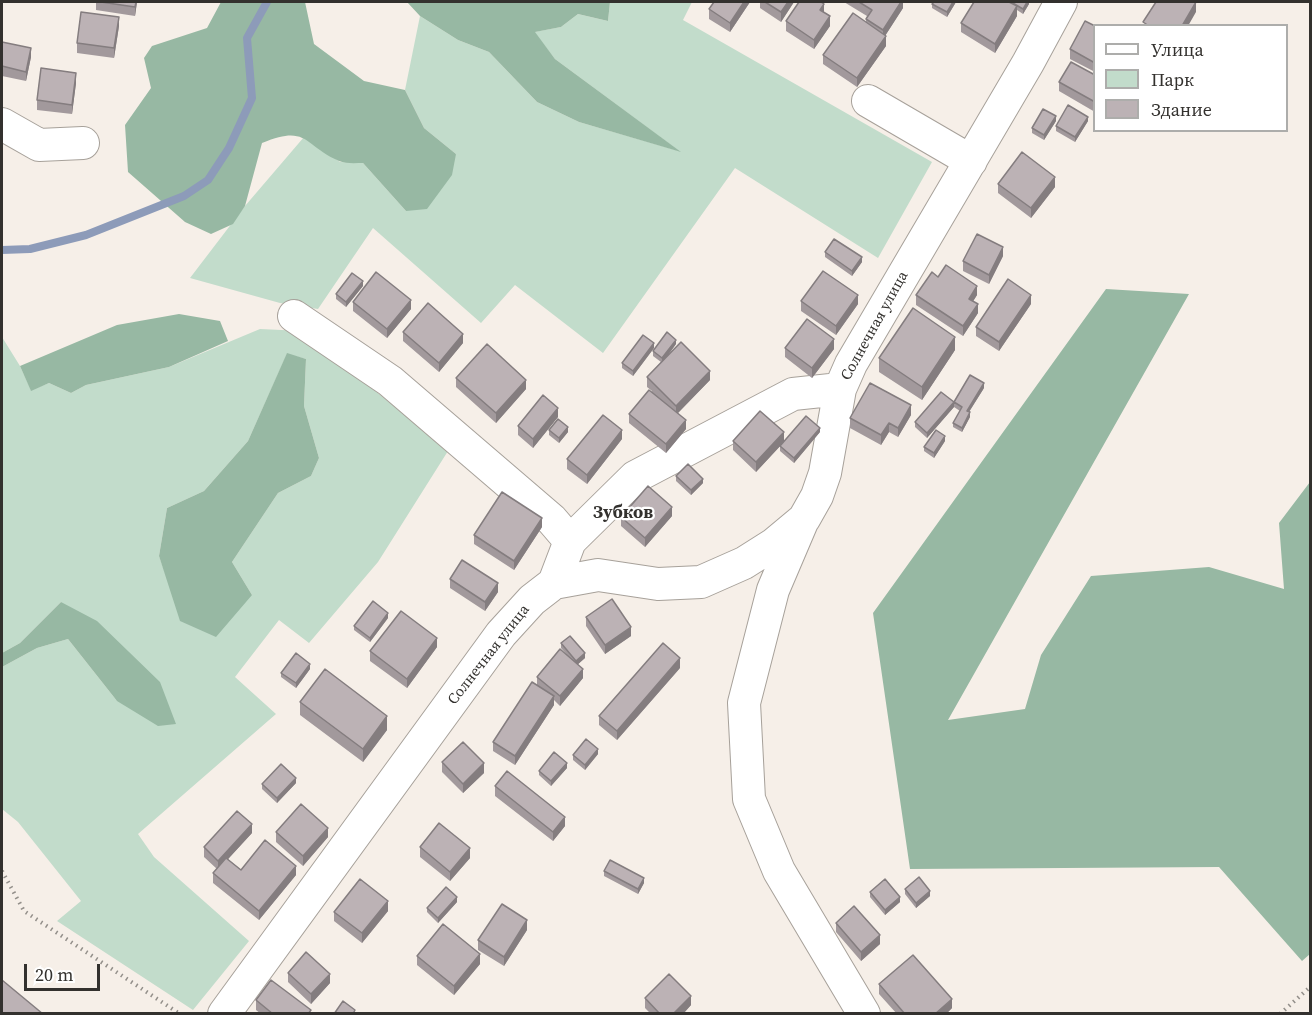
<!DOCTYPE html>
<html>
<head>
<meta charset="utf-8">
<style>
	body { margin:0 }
	#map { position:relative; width:1312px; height:1015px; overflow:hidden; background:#f6efe8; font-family:"Source Serif 4",serif }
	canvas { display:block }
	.frame { position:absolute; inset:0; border:3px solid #33312e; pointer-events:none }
	.legend { position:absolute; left:1093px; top:24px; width:195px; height:108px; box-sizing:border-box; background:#fff; border:2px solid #adadab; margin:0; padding:8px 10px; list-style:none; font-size:18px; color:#33312e }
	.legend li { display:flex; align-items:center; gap:12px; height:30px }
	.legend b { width:30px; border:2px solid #adadab }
	.scale { position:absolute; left:24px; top:964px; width:76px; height:27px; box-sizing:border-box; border:3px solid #33312e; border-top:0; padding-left:8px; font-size:18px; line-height:21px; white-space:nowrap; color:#33312e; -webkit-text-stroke:4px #fff; paint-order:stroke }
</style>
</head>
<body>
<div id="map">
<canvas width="1312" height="1015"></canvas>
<div class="frame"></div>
<ul class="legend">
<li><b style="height:8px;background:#fff"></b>Улица</li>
<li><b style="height:16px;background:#c2dccb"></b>Парк</li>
<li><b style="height:16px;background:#bcb2b5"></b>Здание</li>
</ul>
<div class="scale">20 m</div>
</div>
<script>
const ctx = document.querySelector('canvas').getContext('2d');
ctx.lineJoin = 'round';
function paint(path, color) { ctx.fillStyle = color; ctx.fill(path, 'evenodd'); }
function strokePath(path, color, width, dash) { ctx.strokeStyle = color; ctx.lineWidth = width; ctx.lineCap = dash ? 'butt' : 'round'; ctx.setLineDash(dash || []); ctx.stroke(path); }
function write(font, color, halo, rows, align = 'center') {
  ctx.font = font + ' "Source Serif 4",serif'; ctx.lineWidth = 4.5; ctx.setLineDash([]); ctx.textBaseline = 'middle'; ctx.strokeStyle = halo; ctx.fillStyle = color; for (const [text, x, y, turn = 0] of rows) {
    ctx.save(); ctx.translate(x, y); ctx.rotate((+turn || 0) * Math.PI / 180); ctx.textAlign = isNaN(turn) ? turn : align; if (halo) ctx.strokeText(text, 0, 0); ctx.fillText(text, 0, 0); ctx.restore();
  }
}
const green = new Path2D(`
	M610 2H692L683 20 932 162 878 258 735 168 603 353 515 285 481 323 373 228 318 309 280 303 190 278 245 206 304 137 340 162 363 163 406 211 456 154 424 128 405 90 420 16 458 40 489 52 537 102 579 122 679 151 555 59 534 32 561 27 578 14 608 21Z
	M260 329 303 331 448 451 378 562 309 643 279 620 235 677 276 714 138 834 154 857 249 941 193 1010 57 921 81 901 18 822 2 809V667L37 648 68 639 117 701 61 602 20 643 2 653V337L20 366 31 390 49 383 71 393 86 385 169 367ZM287 354 306 359 304 406 319 458 311 476 278 493 232 562 252 595 169 584 159 556 167 508 204 491 248 441Z`);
const forest = new Path2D(`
	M221 2H305L314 44 364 81 405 90 424 128 456 154 452 175 427 209 406 211 363 163C356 163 346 164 339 161 303 145 308 124 262 143L245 206 233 224 211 234 185 222 128 172 125 125 151 88 144 58 152 46 207 28Z
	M407 2H610L608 21 578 14 561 27 535 32 555 59 681 152 579 122 537 102 489 52 458 40 420 16Z
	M1106 289 1189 294 948 720 1025 709 1041 655 1091 576 1209 567 1284 589 1279 523 1310 482V954L1302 961 1219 867 910 869 873 613Z
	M179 314 220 321 228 341 169 367 86 385 71 393 49 383 31 391 20 366 117 325Z
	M287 353 306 359 304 406 319 458 311 476 278 493 232 562 252 595 216 637 180 621 159 556 167 508 204 491 248 441Z
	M61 602 97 621 160 682 176 724 158 726 117 701 68 639 37 648 2 667V653L20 643Z`);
const stream = new Path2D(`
	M2 250 30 249 86 235 184 196 208 180 229 148 252 98 247 38 267 2`);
const path = new Path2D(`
	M2 871 24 911 180 1014
	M1280 1014 1310 987`);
const minor = new Path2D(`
	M868 101 971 161
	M2 124 39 145 83 143
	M294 316 390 381 552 520 570 541 554 583
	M802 522 773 590 744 703 749 799 779 871 864 1014
	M570 541 635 477 793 394 840 389
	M224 1014 501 634 532 600 554 583 598 575 658 584 701 582 744 563 774 544 804 519 817 496 825 473 840 389 851 364 1028 63 1061 2`);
const wall = new Path2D(`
	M96 2H137L135 16 96 10Z
	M714 2H750L730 32 709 19V9Z
	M760 2H794L781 22 760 8Z
	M844 2H903V8L885 36 886 46 857 87 823 64V55L866 22V19L867 16Z
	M934 2H956L947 17 932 8V4Z
	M1029 2V4L1023 14 1017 10V16L995 53 961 32V23Z
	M824 13 830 26 814 49 786 31V21Z
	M119 26 114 58 77 53V43Z
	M1095 26V72L1070 59V49Z
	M2 42 31 57 26 81 2 76Z
	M1095 75V112L1059 91V82Z
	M76 83 72 114 37 110V100Z
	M1056 121 1044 140 1032 133V128Z
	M1088 121 1075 142 1056 131V126Z
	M998 184 1055 187 1031 218 998 193Z
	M825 252 862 262 852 276 825 257Z
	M1003 256 989 284 963 271V261Z
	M938 277 977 295 973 301 978 313 963 336 916 305V295Z
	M363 286 346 307 336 299V294Z
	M801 301 858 304 836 335 801 311Z
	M353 302 411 309 387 338 353 311Z
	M1031 304 999 351 976 336V327Z
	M403 332 463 343 439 372 403 341Z
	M676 344 669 354 710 380 678 413 686 429 666 453 629 423V414L652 391 647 387V377L661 362 653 356V351Z
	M654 348 633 376 622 368V363Z
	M785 348 834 349 812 378 785 357Z
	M955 350 922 400 879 372V358Z
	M456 378 526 389 496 423 456 387Z
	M984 388 969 412 970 417 962 432 953 427V423L960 411 954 407 927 438 915 427V422Z
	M911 415 898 437 889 432 881 445 850 428V418Z
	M558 417 533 448 518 435V426Z
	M549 430 568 432 559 443 549 435Z
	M820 432 794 463 780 451V446L756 472 733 450V441H784Z
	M622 439 587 484 567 469V459Z
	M945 441 934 458 924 451V447Z
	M676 476 703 483 691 495 676 481Z
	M672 516 645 547 621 526V517Z
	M542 527 514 570 474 544V535Z
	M450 579 498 592 485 611 450 588Z
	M586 617 631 636 605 654 586 626Z
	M388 618 370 642 354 630V626Z
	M561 643 585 658 578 664 583 678 560 706 554 700V705L515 765 493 751V742L537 685V677L568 656 561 648Z
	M437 647 407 688 370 661V651Z
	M680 668 617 740 599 725V716Z
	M310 669 296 688 281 677V673Z
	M300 702 387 730 363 762 300 715Z
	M598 754 585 770 573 760V755Z
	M442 762 484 773 463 793 442 772Z
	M567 768 551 786 539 775V771Z
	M296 783 277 803 262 789V784Z
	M495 786 565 826 553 841 495 796Z
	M276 832 328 837 303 866 276 842Z
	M252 833 228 859 241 870 296 875 259 920 213 883V873L217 869 204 857V847Z
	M420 847 470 858 450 881 420 857Z
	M604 871 644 883 638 894 604 876Z
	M905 889 930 896 916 908 905 894Z
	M870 892 900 902 885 915 870 897Z
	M457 902 438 923 427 912V908Z
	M388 911 362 943 334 921V912Z
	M836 923 880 944 861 961 836 932Z
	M527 930 504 966 478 950V940Z
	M417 956 480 964 454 995 417 965Z
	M288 973 330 983 311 1004 288 982Z
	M879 984 952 1008 946 1014H897L879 994Z
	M645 998 691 1005 683 1014H651L645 1008Z
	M256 1000 311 1014H261L256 1010Z`);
const shadedWall = new Path2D(`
	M136 2H137L135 16V7Z
	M744 2H750L730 32V23Z
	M788 2H794L781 22V12Z
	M901 2H903V8L883 39V30Z
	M953 2H956L947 17V12Z
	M1027 2H1029V4L1023 14V9Z
	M1196 2V12L1188 26H1182Z
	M824 4V13L820 10Z
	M1017 6V16L995 53V44Z
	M830 16V26L814 49V40Z
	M119 17V26L114 58V48Z
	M886 36V46L857 87V78Z
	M31 48V57L26 81V72Z
	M76 73V83L72 114V105Z
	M1056 116V121L1044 140V135Z
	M1088 117V121L1075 142V137Z
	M1055 177V187L1031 218V208Z
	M1003 247V256L989 284V275Z
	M862 257V262L852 276V271Z
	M363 281V286L346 307V302Z
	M977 286V295L969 308V299Z
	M858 295V304L836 335V326Z
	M1031 295V304L999 351V342Z
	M411 300V309L387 338V329Z
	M978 304V313L963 336V326Z
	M463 334V343L439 372V363Z
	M955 337V350L922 400V387Z
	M834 339V349L812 378V368Z
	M676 340V344L662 363V358Z
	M654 343V348L633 376V371Z
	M710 371V380L676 415V406Z
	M526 380V389L496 423V413Z
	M984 383V388L967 415V411Z
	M954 402V407L927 438V433Z
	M911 405V415L898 437V428Z
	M558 408V417L533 448V439Z
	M970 412V417L962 432V428Z
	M686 420V429L666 453V444Z
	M889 423V432L881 445V435Z
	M568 427V432L559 443V438Z
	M820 428V432L794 463V458Z
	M622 430V439L587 484V475Z
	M784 432V442L756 472V462Z
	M945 436V441L934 458V453Z
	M703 479V483L691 495V490Z
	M672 507V516L645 547V538Z
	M542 518V527L514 570V561Z
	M498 583V592L485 611V602Z
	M388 613V618L370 642V638Z
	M631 627V636L605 654V645Z
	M437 638V647L407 688V679Z
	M585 653V658L576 666V661Z
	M680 658V668L617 740V731Z
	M310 664V669L296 688V683Z
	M583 669V678L560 706V696Z
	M554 696V705L515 765V756Z
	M387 716V730L363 762V749Z
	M598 749V754L585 770V765Z
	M484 763V773L463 793V784Z
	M567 763V768L551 786V781Z
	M296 778V783L277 803V798Z
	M565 817V826L553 841V832Z
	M252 824V833L218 870V861Z
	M328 828V837L303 866V856Z
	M470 848V858L450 881V872Z
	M296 866V875L259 920V911Z
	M644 878V883L638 894V889Z
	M930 891V896L916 908V903Z
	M457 897V902L438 923V918Z
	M900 897V902L885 915V910Z
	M388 901V911L362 943V933Z
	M527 920V930L504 966V957Z
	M880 935V944L861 961V952Z
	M480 954V964L454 995V986Z
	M330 974V983L311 1004V994Z
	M691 996V1005L683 1014H673Z
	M952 999V1008L946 1014H935Z`);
const building = new Path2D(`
	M101 2H136L135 7Z
	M714 2H744L730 23 709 9Z
	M765 2H788L781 12Z
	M799 2H821L824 4 820 10 830 16 814 40 786 21Z
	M859 2H901L883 30 866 19 872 10Z
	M934 2H953L947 12 932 4Z
	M974 2H1009L1017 6 995 44 961 23Z
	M1011 2H1027L1023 9Z
	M1156 2H1196L1182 26H1149L1143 22Z
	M81 12 119 17 114 48 77 43Z
	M853 13 886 36 857 78 823 55Z
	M1085 21 1095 26V63L1070 49Z
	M2 42 31 48 26 72 2 66Z
	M1071 62 1095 75V102L1059 82Z
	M41 68 76 73 72 105 37 100Z
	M1068 105 1088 117 1075 137 1056 126Z
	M1043 109 1056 116 1044 135 1032 128Z
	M1022 152 1055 177 1031 208 998 184Z
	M977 234 1003 247 989 275 963 261Z
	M834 239 862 257 852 271 825 252Z
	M946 265 977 286 969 299 978 304 963 326 916 295 932 272 938 277Z
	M823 271 858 295 836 326 801 301Z
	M376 272 411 300 387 329 353 302Z
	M352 273 363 281 346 302 336 294Z
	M1008 279 1031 295 999 342 976 327Z
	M428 303 463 334 439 363 403 332Z
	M913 308 955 337 922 387 879 358Z
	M807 319 834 339 812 368 785 348Z
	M667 332 676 340 662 358 653 351Z
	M643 335 654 343 633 371 622 363Z
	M681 342 710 371 676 406 647 377Z
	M487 344 526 380 496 413 456 378Z
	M970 375 984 383 967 411 970 412 962 428 953 423 962 407 954 402Z
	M870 383 911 405 898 428 889 423 881 435 850 418Z
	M649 390 686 420 666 444 629 414Z
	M941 392 954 402 927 433 915 422Z
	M543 395 558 408 533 439 518 426Z
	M760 411 784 432 756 462 733 441Z
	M603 415 622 430 587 475 567 459Z
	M806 416 820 428 794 458 780 446Z
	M558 419 568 427 559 438 549 430Z
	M936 430 945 436 934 453 924 447Z
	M688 464 703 479 691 490 676 476Z
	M648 486 672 507 645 538 621 517Z
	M502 492 542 518 514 561 474 535Z
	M462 560 498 583 485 602 450 579Z
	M612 599 631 627 605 645 586 617Z
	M373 601 388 613 370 638 354 626Z
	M401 611 437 638 407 679 370 651Z
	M570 636 585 653 576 661 561 643Z
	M663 643 680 658 617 731 599 716Z
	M560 649 583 669 560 696 537 677Z
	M296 653 310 664 296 683 281 673Z
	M325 669 387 716 363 749 300 702Z
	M532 682 554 696 515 756 493 742Z
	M586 739 598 749 585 765 573 755Z
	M463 742 484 763 463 784 442 762Z
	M554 752 567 763 551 781 539 771Z
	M281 764 296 778 277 798 262 784Z
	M507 771 565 817 553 832 495 786Z
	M301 804 328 828 303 856 276 832Z
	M237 811 252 824 218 861 204 847Z
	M439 823 470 848 450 872 420 847Z
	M265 840 296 866 259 911 213 873 226 858 241 870Z
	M610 860 644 878 638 889 604 871Z
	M919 877 930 891 916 903 905 889Z
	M360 879 388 901 362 933 334 912Z
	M885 879 900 897 885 910 870 892Z
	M446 887 457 897 438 918 427 908Z
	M502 904 527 920 504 957 478 940Z
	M854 906 880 935 861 952 836 923Z
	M443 924 480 954 454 986 417 956Z
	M306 952 330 974 311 994 288 973Z
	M913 955 952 999 935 1014H905L879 984Z
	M669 974 691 996 673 1014H660L645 998Z
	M2 980 43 1014H2Z
	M271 980 311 1010 308 1014H273L256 1000Z
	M343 1001 355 1010 353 1014H334Z`);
const streetNames = [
	["Солнечная улица",875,326,-61],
	["Солнечная улица",489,655,-52]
];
const quarterNames = [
	["Зубков",623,513]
];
paint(green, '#c2dccb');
paint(forest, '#97b8a3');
strokePath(stream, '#8d9bb9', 8);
strokePath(minor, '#a7a19a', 34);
strokePath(path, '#938f8a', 4, [1.5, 4.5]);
strokePath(minor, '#fff', 32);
paint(wall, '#a2999c');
paint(shadedWall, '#847d7f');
paint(building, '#bcb2b5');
strokePath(building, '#847d7f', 1.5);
write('15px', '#33312e', '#fff', streetNames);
write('bold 18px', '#33312e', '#fff', quarterNames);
</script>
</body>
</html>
